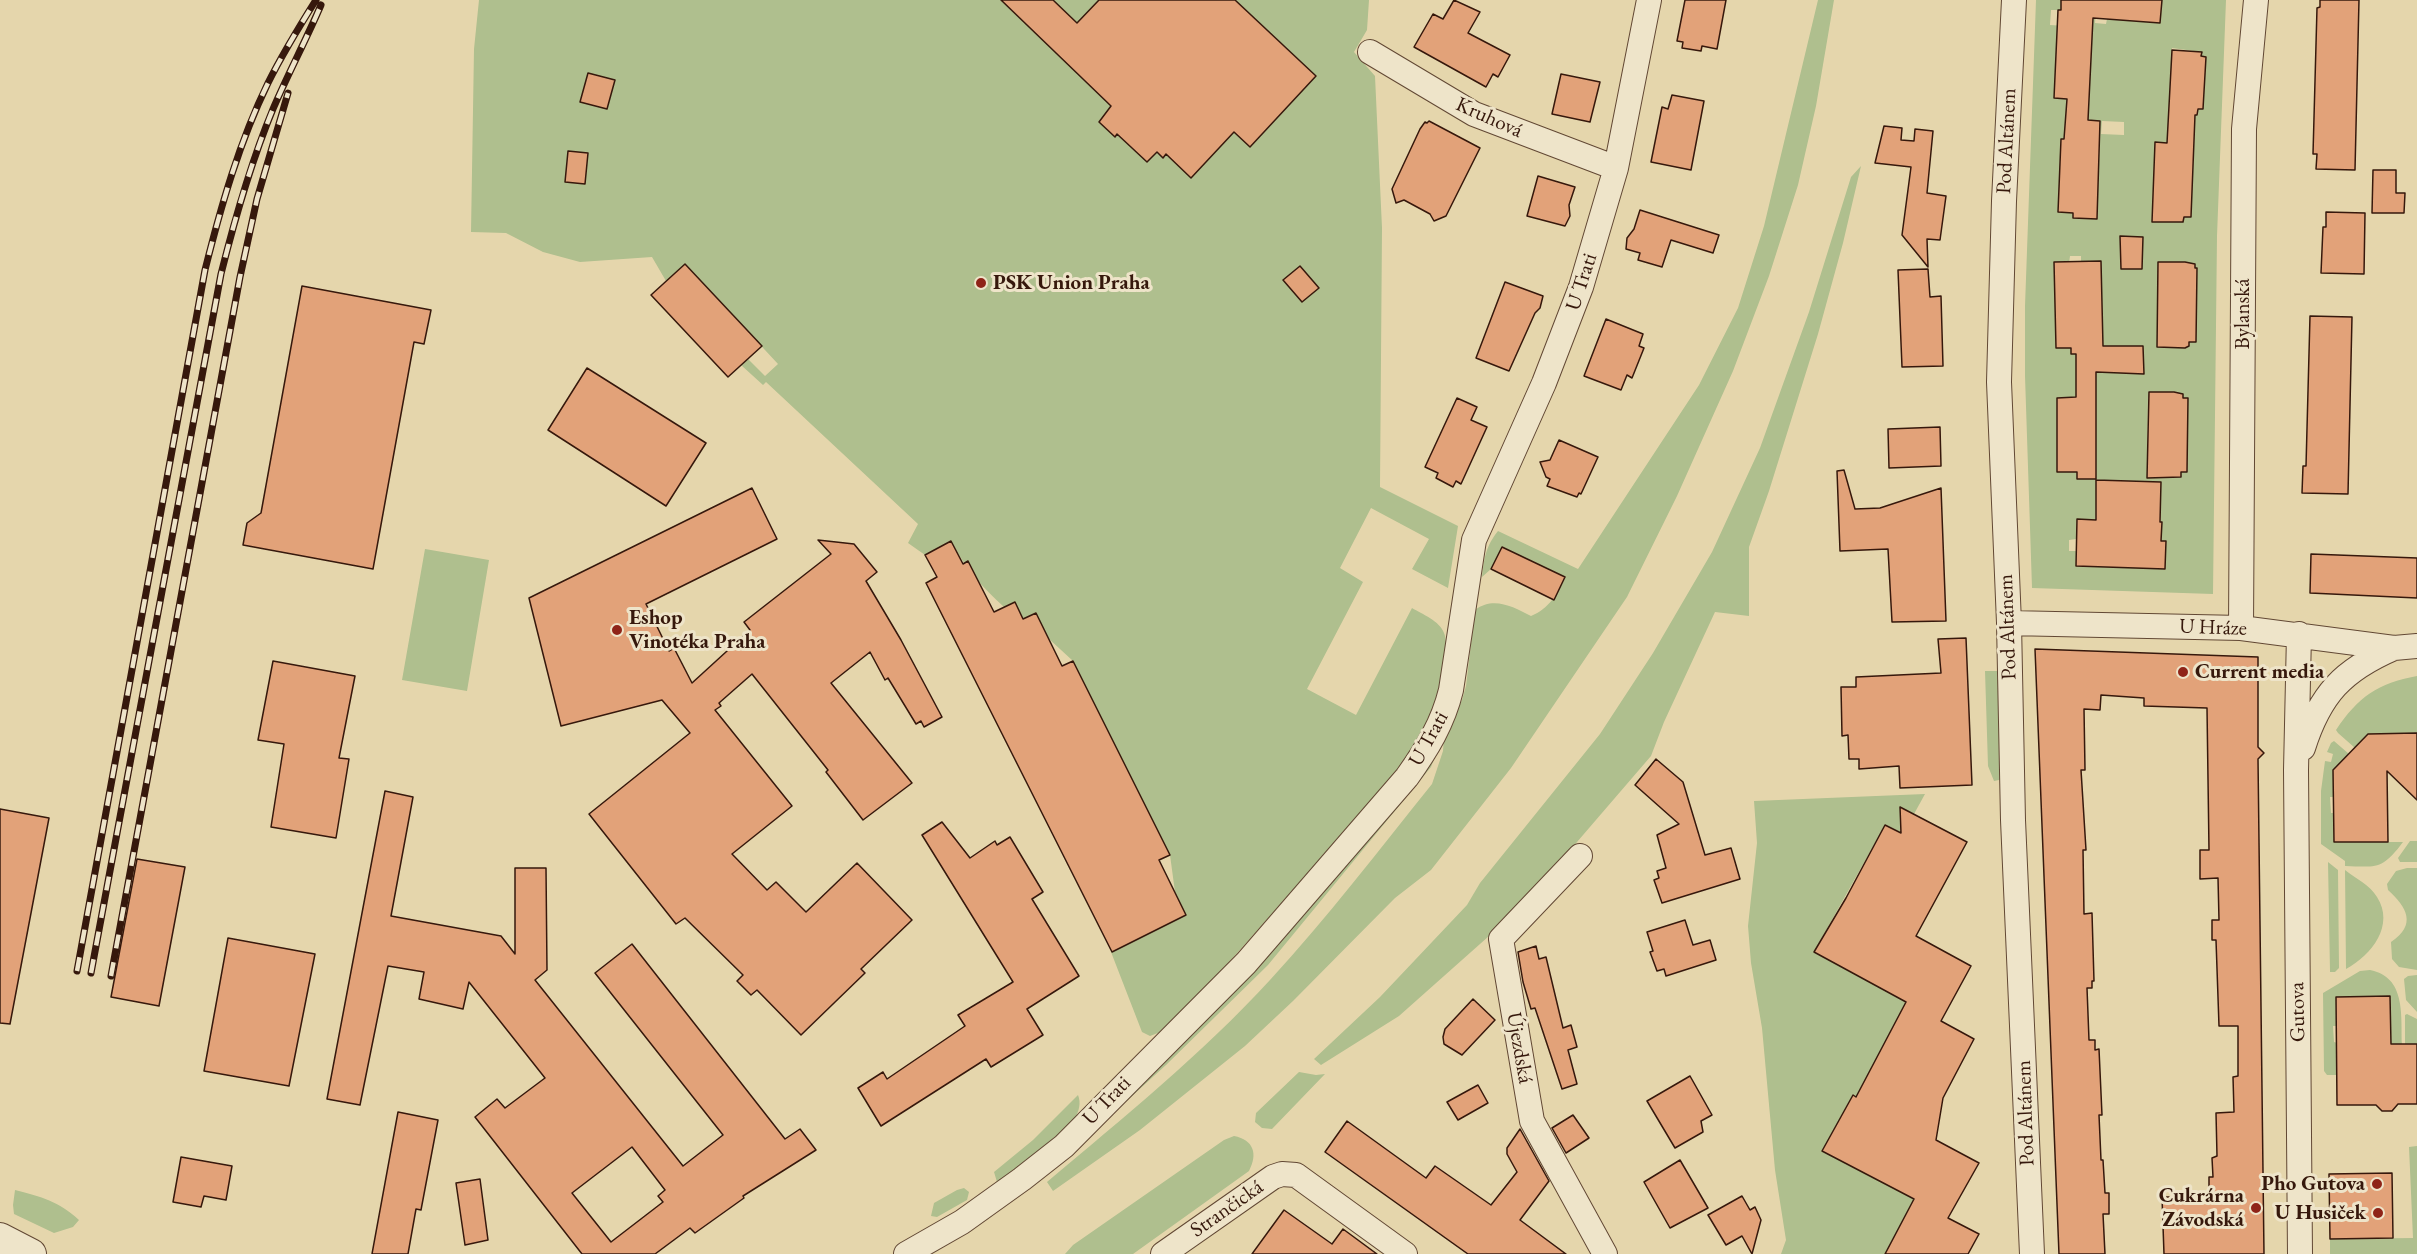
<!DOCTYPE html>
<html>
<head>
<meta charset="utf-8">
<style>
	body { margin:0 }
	canvas { display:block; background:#e5d6ac }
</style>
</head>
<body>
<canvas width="2417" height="1254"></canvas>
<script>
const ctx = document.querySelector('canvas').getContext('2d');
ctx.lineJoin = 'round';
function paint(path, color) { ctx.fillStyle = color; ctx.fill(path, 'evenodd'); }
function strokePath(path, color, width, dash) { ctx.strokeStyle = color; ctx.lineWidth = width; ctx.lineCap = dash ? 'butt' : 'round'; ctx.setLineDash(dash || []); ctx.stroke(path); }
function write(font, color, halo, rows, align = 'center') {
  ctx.font = font + ' "EB Garamond",serif'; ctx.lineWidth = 6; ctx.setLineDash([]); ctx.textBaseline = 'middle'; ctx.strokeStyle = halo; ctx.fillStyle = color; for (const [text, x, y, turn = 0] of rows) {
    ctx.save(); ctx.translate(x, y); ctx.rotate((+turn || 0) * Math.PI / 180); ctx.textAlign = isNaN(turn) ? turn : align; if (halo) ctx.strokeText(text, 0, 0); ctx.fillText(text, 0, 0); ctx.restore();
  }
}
const green = new Path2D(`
	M479 0H1369L1367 30 1354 52 1375 76 1382 228 1380 487 1458 526 1448 588 1412 569 1429 539 1371 508 1340 568 1363 582 1307 689 1356 715 1412 608C1422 614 1440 621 1444 633 1452 650 1432 717 1423 734 1400 775 1365 809 1334 844 1283 901 1233 958 1182 1015L1163 1031 1150 1036 1142 1032 1111 952 1186 915 1175 892 1170 855 1073 661 1048 638 1036 613 1023 619 1015 602 1004 607C982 587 965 568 951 541L925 555 908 543 918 524 766 382 763 385 741 365 748 359 765 376 778 364 685 264 666 281 652 257 580 262 543 252 506 233 471 232 474 49Z
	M1818 0H1834L1816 106 1798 185 1769 276 1733 371 1677 496 1627 597 1511 768 1431 870 1395 898 1293 1001 1245 1046 1140 1130 1053 1191 1047 1182C1123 1118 1202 1054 1270 980 1327 918 1379 850 1432 784L1443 751 1444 736 1462 700 1466 686 1475 610C1494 596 1513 607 1531 616 1549 609 1557 594 1565 578L1502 547 1491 569 1482 577C1484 558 1486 546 1498 531L1578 569 1699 385 1738 308 1764 226Z
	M2036 0H2097L2095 23 2106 24 2107 19 2160 23 2162 0H2226L2217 236 2213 594 2032 588 2025 376V306ZM2051 10H2067L2066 26 2050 25ZM2057 45 2077 105H2067V99L2054 98ZM2172 48 2201 52V56L2206 57 2203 109 2169 113ZM2102 121 2124 122V135L2101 134ZM2061 139 2100 140 2097 214H2086L2085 219 2073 218V213L2058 212ZM2155 143 2194 144 2191 217H2184L2183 222H2168L2152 216ZM2121 236 2142 237V268H2121ZM2070 256H2081V262L2071 348H2057ZM2158 262 2195 264V268H2197L2196 342H2189L2184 348 2168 347 2157 341ZM2121 346H2143L2144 374 2120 360ZM2163 392 2183 394V398H2188L2187 472H2181V477L2173 476 2172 478H2151L2147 472 2148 398H2163ZM2076 397H2096V479H2077V472L2057 471V398ZM2096 495 2161 496V541L2166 542 2165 569 2076 566V551H2069V540L2076 539 2077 519 2119 521 2096 513Z
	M1861 166 1843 243 1818 334 1769 491 1749 547V616L1715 612 1664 722 1651 756 1571 849 1489 936 1399 1016 1321 1065 1314 1059 1380 997 1467 905 1480 883 1600 734 1653 653 1712 552 1760 448 1809 312 1851 177Z
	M425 549 489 560 467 691 402 680Z
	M1985 671H1999L2004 779 1994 781 1988 766Z
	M2417 676V733L2368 734 2355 748 2338 733 2336 730C2358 697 2378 683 2417 676Z
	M2334 741 2349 754 2333 770 2334 797H2330L2331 813H2334V842H2403C2382 870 2377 867 2345 866V861L2321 844V791L2325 761 2331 762 2333 754 2327 752 2331 743Z
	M1438 749 1431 767 1268 965 1166 1065 1097 1128Z
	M1925 794 1914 814 1910 812 1900 832 1885 825 1814 952 1921 1010 1895 1024 1862 1086 1879 1110 1852 1096 1822 1151 1929 1207 1903 1221 1885 1254H1781L1786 1240 1775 1170 1762 1028 1751 963 1748 926 1757 843 1754 801Z
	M2410 841H2417V862H2400L2398 858Z
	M2328 862 2338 870 2339 968 2335 972H2330Z
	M2407 868H2417V970L2399 967 2392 959 2391 942C2417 925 2407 907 2388 890L2387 884 2396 871Z
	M2345 870C2355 878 2370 885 2377 897 2395 925 2372 955 2346 969Z
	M2370 970C2406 977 2401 1015 2402 1044H2391L2390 996 2336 997V1026H2333L2334 1042 2337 1043V1075H2327L2324 1071 2323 993 2360 971Z
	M2417 975V1012L2406 1000 2404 979 2408 976Z
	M2407 1014 2417 1019V1044H2405V1015Z
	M1299 1072 1316 1075 1325 1074 1272 1129 1262 1128 1255 1122 1256 1113Z
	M1078 1095C1091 1127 1019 1168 997 1182L994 1172 1033 1140Z
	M1234 1136C1254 1140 1258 1154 1249 1171L1133 1254H1065L1073 1245 1224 1140Z
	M2417 1146V1254H2330V1239L2413 1238 2409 1147Z
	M964 1188 969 1192 967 1200 937 1217 931 1216 934 1203 957 1190Z
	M15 1190C42 1197 58 1201 79 1220L73 1227 54 1233 14 1214 13 1205Z`);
const building = new Path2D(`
	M1001 0H1053L1077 23 1099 0H1235L1316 76 1250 147 1234 132 1191 178 1166 154 1163 158 1157 152 1147 162 1117 134 1115 137 1099 122 1111 106Z
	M1454 0 1480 12 1468 33 1510 55 1498 77 1493 74 1486 87 1414 47 1433 14 1443 19Z
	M1685 0H1726L1717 49 1702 46 1701 51 1682 48 1683 42 1677 41Z
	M2061 0H2162L2160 23 2093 18 2088 120 2100 121 2097 219 2073 218V213L2058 212 2061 139H2064L2067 99 2054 98 2058 10H2061Z
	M2320 0H2359L2355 170 2316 169 2317 154H2313L2317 8 2320 7Z
	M2172 50 2202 52 2201 56 2206 57 2203 109H2198L2197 115H2195L2191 217H2184L2183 222H2152L2155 142 2167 143Z
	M588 73 615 80 607 109 580 102Z
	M1561 74 1600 82 1590 122 1552 114Z
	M1672 95 1704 101 1691 170 1651 162 1662 107 1668 109Z
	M1429 121 1480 148 1446 216 1434 221 1430 214 1404 200 1396 203 1392 189 1420 129 1425 122 1427 123Z
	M1884 126 1902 128 1901 140 1914 141 1915 129 1933 131 1927 193 1946 196 1940 240 1927 239 1928 267 1902 235 1911 167 1875 163Z
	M568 151 588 153 585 184 565 182Z
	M2373 170H2396V193H2405L2404 213H2372Z
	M1538 176 1575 187 1569 205 1570 216 1565 226 1527 216Z
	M1640 210 1719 235 1713 253 1671 240 1662 267 1638 260 1640 253 1626 249 1627 238 1634 229Z
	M2326 212 2365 213 2364 274 2321 273 2323 227H2326Z
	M2120 236 2143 237 2142 269H2121Z
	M2101 261 2103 346H2143L2144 374 2096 372V479H2077V472H2057V398L2076 397V354H2071V348H2056L2054 262Z
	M2158 262H2185L2195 264V268H2197L2196 342H2189V346L2185 348 2157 347Z
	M685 264 762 346 728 377 651 295Z
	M1300 266 1319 288 1302 302 1283 280Z
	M1928 269 1930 297 1941 296 1943 366 1902 367 1898 270Z
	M1505 282 1543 296 1540 308 1535 313 1509 371 1476 358Z
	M302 286 431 310 424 344 414 342 373 569 243 545 247 523 261 513Z
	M2310 316 2352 317 2348 494 2302 493 2303 466H2306Z
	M1606 319 1643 334 1639 346 1644 348 1632 378 1627 375 1621 390 1584 376Z
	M587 368 706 443 666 506 548 430Z
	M2149 392H2174L2183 394V398H2188L2187 472H2181V477L2147 478Z
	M1457 398 1477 407 1471 420 1487 427 1461 484 1456 481 1453 487 1436 478 1438 473 1425 467Z
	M1940 427 1941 466 1889 468 1888 429Z
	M1559 440 1598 457 1581 494 1579 493 1577 497 1547 486 1550 479 1546 477 1540 462 1550 460Z
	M1844 470 1855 509 1880 508 1941 488 1946 621 1892 622 1888 549 1840 551 1837 471Z
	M2096 480 2161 482 2160 522H2162L2161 541H2166L2165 569 2076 566 2077 519 2096 520Z
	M752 488 777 539 646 604 669 651 674 648 692 683 750 630 744 622 831 554 818 540 854 544 877 572 866 581 901 640 942 717 924 727 921 721 916 724 888 678 885 680 870 652 831 683 912 783 863 820 826 772 828 770 752 674 719 703 721 706 715 710 792 806 732 854 767 890 776 882 806 912 857 863 912 920 861 969 865 973 801 1035 757 990 751 995 737 981 743 975 685 918 676 924 589 814 690 733 662 700 561 726 529 598Z
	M951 541 963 564 968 561 994 612 1015 602 1023 619 1036 613 1062 666 1073 661 1170 855 1159 860 1186 915 1112 952 926 583 937 577 925 555Z
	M1502 547 1565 577 1554 600 1491 569Z
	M2311 554 2417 558V598L2310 593Z
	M1966 638 1972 785 1900 788 1899 766 1859 769V759H1849L1848 735 1842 736 1841 687H1856V677L1941 673 1938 639Z
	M2035 649 2258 657V747L2264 753 2258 759 2264 1254H2164L2162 1197H2209V1177H2213L2212 1158 2217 1156 2216 1113 2234 1112 2233 1077 2238 1076V1026H2219L2216 940H2212V920H2219L2218 878 2200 879V850H2209L2207 708 2144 706V698L2101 695 2100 710 2084 709 2085 770H2081L2086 850H2083L2084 914 2092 913 2094 981H2092V988H2087L2089 1040H2095V1050L2099 1049 2102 1115H2099L2101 1160H2103L2105 1193H2109V1214H2103L2105 1254H2059Z
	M273 661 355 676 339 758 349 759 336 838 271 827 284 744 258 740Z
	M2417 733V800L2387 771 2388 842H2334L2333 770 2368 734Z
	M1656 759 1683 782 1705 855 1731 848 1740 879 1662 903 1654 880 1659 878 1657 871 1666 868 1657 835 1679 824 1635 785Z
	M385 791 413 797 391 916 501 936 515 954V868H546L547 970 535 980 683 1166 723 1135 595 973 632 944 785 1139 800 1129 816 1150 743 1196 744 1198 695 1233 690 1228 655 1254H582L475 1117 497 1099 505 1108 545 1078 469 982 463 1009 419 999 424 972 388 966 360 1105 327 1099ZM632 1147 665 1190 658 1196 663 1202 611 1242 572 1193Z
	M1900 807 1967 842 1916 936 1971 966 1941 1021 1974 1039 1943 1098 1936 1140 1979 1163 1948 1218 1979 1234 1968 1254H1885L1914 1199 1822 1151 1853 1095 1856 1097 1906 1002 1814 952 1846 898 1885 825 1901 833Z
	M0 809 49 818 10 1024 0 1023Z
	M942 822 970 858 995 841 997 845 1010 837 1043 892 1032 899 1079 976 1027 1009 1043 1035 991 1067 986 1059 881 1126 858 1088 883 1072 887 1079 965 1026 958 1015 1013 982 922 835Z
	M137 859 185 867 159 1006 111 997Z
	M1685 920 1693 945 1710 940 1716 960 1666 976 1664 969 1657 971 1650 952 1653 951 1647 932Z
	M228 938 315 954 289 1086 204 1071Z
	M1536 946 1539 959 1546 957 1563 1028 1571 1025 1577 1047 1568 1050 1577 1084 1562 1089 1535 1008 1531 1009 1523 982 1518 952Z
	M2390 996 2391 1044H2417V1104H2398L2392 1111H2382L2376 1105H2337L2336 997Z
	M1473 999 1495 1020 1462 1055 1444 1044 1443 1037 1445 1029Z
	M1690 1076 1712 1115 1701 1121 1703 1132 1675 1148 1647 1101Z
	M1478 1085 1488 1103 1458 1120 1447 1102Z
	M398 1112 438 1120 421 1210 416 1209 408 1254H372Z
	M1573 1115 1589 1138 1566 1153 1552 1128Z
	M1347 1121 1426 1178 1435 1166 1491 1205 1517 1172 1507 1154V1148L1520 1129 1549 1181 1520 1220 1566 1254H1468L1325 1152Z
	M181 1157 232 1166 226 1200 204 1196 201 1207 173 1202Z
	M1680 1160 1708 1208 1670 1228 1644 1182Z
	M2392 1173 2393 1238 2330 1239 2329 1174Z
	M480 1179 488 1240 465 1245 456 1183Z
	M1742 1196 1750 1210 1755 1207 1761 1220 1752 1254 1742 1236 1726 1245 1708 1215Z
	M1284 1210 1332 1244 1343 1229 1377 1254H1252Z`);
const minor = new Path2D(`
	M2014 0 2004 201 1999 382 2009 623 2013 820 2032 1254
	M1370 52 1474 114 1616 168
	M2009 623 2241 628 2394 648 2417 646
	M2241 628 2244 129 2256 0
	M2299 634 2296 770 2300 1254
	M2303 748C2320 694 2343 670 2394 648
	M1580 856 1501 939 1532 1121 1605 1254
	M906 1254 962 1222 1022 1179 1064 1146 1246 963 1407 777C1427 749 1443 723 1451 690L1474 540 1544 383 1581 287 1616 168 1649 0
	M1163 1254 1273 1177 1282 1174 1296 1175 1405 1254`);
const tertiary = new Path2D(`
	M0 1238 31 1254`);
const rail = new Path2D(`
	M77 971 205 270C221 206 239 143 268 83 282 55 299 27 316 0
	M91 973 221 274C235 218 251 162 273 109 288 74 306 40 321 5
	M111 976 240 277 257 199 288 93`);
const markers = [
	[981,283,6,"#8f2418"],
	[617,630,6,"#8f2418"],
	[2183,672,6,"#8f2418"],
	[2377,1184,6,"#8f2418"],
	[2256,1208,6,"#8f2418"],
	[2378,1213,6,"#8f2418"]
];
const streetNames = [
	["Kruhová",1489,118,24],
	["Pod Altánem",2007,141,-87],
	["U Trati",1582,282,-72],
	["Bylanská",2243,314,-90],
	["Pod Altánem",2008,627,-92],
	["U Hráze",2213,628,2],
	["U Trati",1429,739,-61],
	["Gutova",2298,1012,-91],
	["Újezdská",1519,1048,80],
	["U Trati",1107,1101,-46],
	["Pod Altánem",2026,1113,-92],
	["Strančická",1227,1209,-35]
];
const poiNames = [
	["PSK Union Praha",993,283],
	["Eshop",629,618],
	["Vinotéka Praha",629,642],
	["Current media",2195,672],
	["Pho Gutova",2365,1184,"right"],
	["Cukrárna",2244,1196,"right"],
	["Závodská",2244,1220,"right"],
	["U Husiček",2366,1213,"right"]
];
paint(green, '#afbf8e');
paint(building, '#e2a279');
strokePath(building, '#36180c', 1.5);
strokePath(minor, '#624834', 26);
strokePath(tertiary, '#624834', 32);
strokePath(minor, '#eee4c9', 24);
strokePath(tertiary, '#eee4c9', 30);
strokePath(rail, '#36180c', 7);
strokePath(rail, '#eee4c9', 4.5, [14]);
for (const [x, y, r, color] of markers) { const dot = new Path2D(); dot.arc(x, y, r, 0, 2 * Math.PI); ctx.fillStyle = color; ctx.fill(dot); strokePath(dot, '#eee4c9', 2); }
write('21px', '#36180c', '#eee4c9', streetNames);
write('bold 21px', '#36180c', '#eee4c9', poiNames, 'left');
</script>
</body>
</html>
